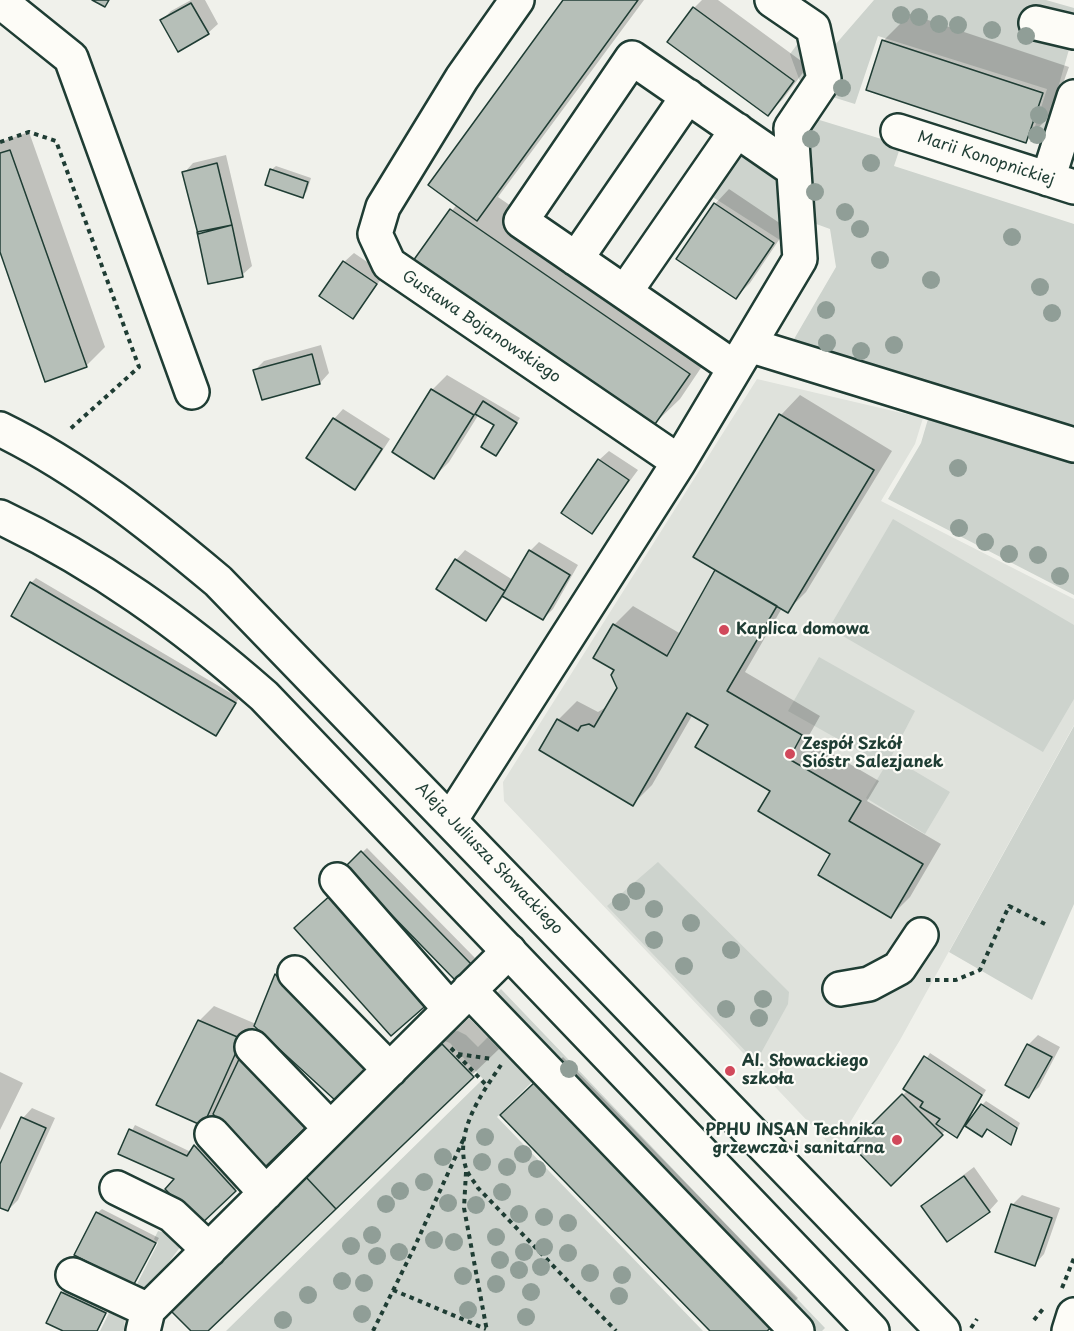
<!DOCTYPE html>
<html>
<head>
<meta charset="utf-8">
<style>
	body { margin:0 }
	canvas { display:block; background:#f0f1eb }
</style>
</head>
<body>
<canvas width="1074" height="1331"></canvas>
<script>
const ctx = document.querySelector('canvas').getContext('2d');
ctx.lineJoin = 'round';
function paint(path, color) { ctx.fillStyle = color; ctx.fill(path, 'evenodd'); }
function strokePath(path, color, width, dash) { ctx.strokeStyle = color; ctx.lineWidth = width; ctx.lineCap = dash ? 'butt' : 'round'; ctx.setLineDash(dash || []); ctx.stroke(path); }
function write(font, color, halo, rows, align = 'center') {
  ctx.font = font + ' "Playpen Sans",sans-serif'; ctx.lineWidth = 4.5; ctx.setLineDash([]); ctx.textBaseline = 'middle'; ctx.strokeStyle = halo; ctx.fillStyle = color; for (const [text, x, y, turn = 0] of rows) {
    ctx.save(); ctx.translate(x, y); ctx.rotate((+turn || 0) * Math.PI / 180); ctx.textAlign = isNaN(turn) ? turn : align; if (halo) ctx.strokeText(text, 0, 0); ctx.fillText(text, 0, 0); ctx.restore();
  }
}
const built = new Path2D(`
	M757 379 923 418 915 444 881 501 1074 599V725L900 1040 834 1149 504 801 503 782Z`);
const green = new Path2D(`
	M874 0H1046L1074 8V32L1042 144 1030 142 1047 89 878 36 855 104 826 95 828 53Z
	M802 38 812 78 803 90 790 54Z
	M813 118 901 145 894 166 1074 224V439L790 346 836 267 830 229 808 221 802 146Z
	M741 153 775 169 783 242 708 194Z
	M928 419 1074 453V595L888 499 921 443Z
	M893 519 1074 625V699L1043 752 829 628Z
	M819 657 915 711 891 757 950 792 925 834 866 798 887 763 884 765 788 711Z
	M1074 726V904L1032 1000 949 952Z
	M658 862 789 992 788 1004 756 1062 607 906Z
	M501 989 825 1328 822 1331H809L496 1002V994Z
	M458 1031 466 1035 478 1047 491 1034 535 1079 497 1117 703 1331H226L483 1079 450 1043 436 1038 445 1033Z
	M158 1231 187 1238 144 1295 135 1288 158 1243 154 1239Z
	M104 1300 125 1316 124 1331H100L109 1313 99 1307Z`);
const shadow = new Path2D(`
	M191 0H205L218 24 208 33 162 20 171 11Z
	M565 0H644L498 197 715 347 680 399 653 425 415 261 457 204Z
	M702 0H718L808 66 783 99 768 114 694 8Z
	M910 14 1069 67 1052 114 1025 141 883 41Z
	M29 132 105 347 86 366 0 248V142Z
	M226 155 252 266 242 275 184 173 193 163Z
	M276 166 311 178 307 191 303 196 271 170Z
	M729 189 787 228 750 283 736 297 715 204Z
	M354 253 385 274 353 317 344 262Z
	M321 345 329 373 320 383 255 370 264 361Z
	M447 375 520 418 496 454V425L479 414 449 462 434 477 432 390Z
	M800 395 892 451 806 592 787 611 782 608 745 672 820 716 807 739 879 781 867 801 941 844 910 897 891 916 710 724 693 714 652 785 633 804 541 750 558 720 577 701 598 712 608 706 619 688 614 625 633 606 681 634 717 569 695 556 781 415Z
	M343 409 390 439 364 479 355 488 334 419Z
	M609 451 638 470 592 532 599 460Z
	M539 542 578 565 553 609 543 619 504 596 486 619 456 560 465 550 513 580 530 551Z
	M36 578 239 698 220 730 216 734 31 583Z
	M367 848 475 958 455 978 347 867Z
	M280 970 371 1066 255 1025 240 1058 309 1122 263 1167 214 1113 203 1124 199 1021 214 1006 256 1024Z
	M469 1018 499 1049 206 1331H193L196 1280Z
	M1038 1035 1060 1047 1039 1087 1029 1096 1028 1045Z
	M930 1053 986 1090 970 1117 986 1101 1020 1123 1011 1143 988 1128 982 1136 966 1125 957 1136 947 1129 891 1184 853 1145 908 1090Z
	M563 1057 798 1298 765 1331H712L529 1089Z
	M0 1072 23 1083 0 1130Z
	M32 1108 55 1118 18 1200 8 1210 0 1206V1167L23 1118Z
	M135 1125 191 1152 200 1142 239 1186 200 1223 176 1178 120 1153Z
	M974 1167 998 1201 989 1211 922 1206Z
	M1022 1195 1060 1208 1044 1254 1035 1264 1012 1205Z
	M102 1209 159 1238 133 1284 97 1213Z
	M66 1288 109 1308 98 1331H67L62 1293Z`);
const building = new Path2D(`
	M92 0H109L105 7Z
	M563 0H638L477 221 428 185Z
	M191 3 209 34 178 52 160 20Z
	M693 7 794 81 768 116 667 42Z
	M882 40 1043 93 1026 143 866 90Z
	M10 150 87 367 45 382 0 252V153Z
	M217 163 232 225 198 234 182 172Z
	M270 169 308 182 303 198 265 185Z
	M714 203 774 243 736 299 676 259Z
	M450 209 690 374 653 427 413 261Z
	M232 225 243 277 208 284 197 232Z
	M343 261 377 284 353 319 319 296Z
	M312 354 320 384 262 400 253 370Z
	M431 389 474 415 434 479 392 452Z
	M483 401 517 423 496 456 481 447 494 425 475 414Z
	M779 414 874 470 788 613 693 557Z
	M333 418 382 449 355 490 306 458Z
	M598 459 629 480 592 534 561 513Z
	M529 550 570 575 543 620 502 596Z
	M455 559 505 591 486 621 436 589Z
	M715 570 777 606 727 691 802 735 789 759 861 801 849 821 923 864 891 918 818 875 830 854 758 811 770 791 695 747 708 725 687 713 633 806 539 750 557 719 578 731 581 726 589 724 594 727 617 688 611 675 614 670 593 658 613 624 667 656Z
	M30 582 236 703 216 736 11 616Z
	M361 851 471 964 455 980 345 867Z
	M333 893 430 1002 391 1036 294 928Z
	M275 974 368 1071 336 1101 254 1026Z
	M198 1020 242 1039 203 1126 156 1105Z
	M442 1044 474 1077 336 1209 304 1175Z
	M1027 1044 1052 1057 1029 1098 1005 1085Z
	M241 1055 306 1127 263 1169 213 1114Z
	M924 1056 982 1095 957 1138 936 1124 940 1119 920 1107 923 1102 903 1089Z
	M535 1082 773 1326 767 1331H710L500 1115Z
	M902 1094 943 1135 891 1186 851 1145Z
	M981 1104 1017 1128 1011 1145 987 1129 982 1137 965 1126Z
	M21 1117 46 1128 8 1211 0 1208V1164Z
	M129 1129 187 1156 194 1145 236 1191 200 1225 165 1189 174 1179 118 1154Z
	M304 1175 336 1209 208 1331H191L167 1307Z
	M964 1176 990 1212 947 1242 921 1206Z
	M1011 1204 1052 1218 1035 1266 995 1252Z
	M96 1212 156 1243 133 1286 74 1255Z
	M61 1292 106 1313 97 1331H63L46 1323Z`);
const path = new Path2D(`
	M0 142 29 132 56 141 139 367 68 431
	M926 980H956L980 970 1009 906 1047 925
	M451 1048 487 1086
	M458 1054 492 1059
	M501 1065C482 1093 454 1132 466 1168 468 1175 474 1181 478 1188L616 1331
	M466 1172 464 1208 487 1331
	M1062 1288 1074 1258
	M393 1290 486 1329
	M1034 1320 1043 1309
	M971 1328 977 1319
	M373 1331 414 1248 464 1138`);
const minor = new Path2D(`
	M517 0 462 78 383 207 375 234 389 264 679 462
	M0 1 71 58 192 392
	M1036 23 1074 32
	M898 131 1074 187
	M1048 179 1074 97
	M576 259 688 96
	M625 292 737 130
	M749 345 1074 445
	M735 368 521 221 632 58 794 170
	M451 819 679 462 800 259 791 128 824 79 813 28 772 0
	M337 880 450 1009
	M295 973 390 1070
	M840 989 869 984 899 968 921 935
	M469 990 797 1331
	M252 1047 330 1128
	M212 1134 266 1193
	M117 1188 172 1215 209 1250
	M73 1275 148 1310
	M143 1331 148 1310 509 951
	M1069 1331 1074 1315`);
const major = new Path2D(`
	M0 429C80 468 150 524 218 581L943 1331
	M0 517C98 563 183 625 264 696L872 1331`);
const trees = [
	[901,15],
	[919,17],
	[939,24],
	[958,25],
	[992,30],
	[1026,36],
	[842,88],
	[1039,115],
	[1037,135],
	[811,139],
	[871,163],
	[815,192],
	[845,212],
	[860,229],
	[1012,237],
	[880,260],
	[931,280],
	[1040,287],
	[826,310],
	[1052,313],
	[827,343],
	[894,345],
	[861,351],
	[958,468],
	[959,528],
	[985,542],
	[1009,554],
	[1038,555],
	[1060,576],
	[636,891],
	[621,902],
	[654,909],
	[691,923],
	[654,940],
	[731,950],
	[684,966],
	[763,999],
	[726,1009],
	[759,1018],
	[569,1069],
	[485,1137],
	[523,1154],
	[443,1157],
	[482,1162],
	[507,1167],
	[537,1169],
	[424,1182],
	[400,1191],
	[502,1192],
	[448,1203],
	[386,1204],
	[476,1205],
	[519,1214],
	[544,1217],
	[568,1223],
	[372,1235],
	[496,1237],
	[434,1240],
	[454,1242],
	[351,1246],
	[544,1247],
	[399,1252],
	[524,1252],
	[568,1253],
	[377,1256],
	[500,1260],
	[541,1267],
	[519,1270],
	[590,1273],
	[622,1275],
	[463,1276],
	[342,1281],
	[364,1283],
	[496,1284],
	[531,1292],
	[308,1295],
	[619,1296],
	[468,1310],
	[362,1314],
	[526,1317],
	[283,1320]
];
const markers = [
	[724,630,6,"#d1495b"],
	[790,754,6,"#d1495b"],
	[730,1071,6,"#d1495b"],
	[897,1140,6,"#d1495b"]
];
const streetNames = [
	["Marii Konopnickiej",986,159,18],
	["Gustawa Bojanowskiego",481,327,34],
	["Aleja Juliusza Słowackiego",489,859,46]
];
const poiNames = [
	["Kaplica domowa",736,630],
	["Zespół Szkół",802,745],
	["Sióstr Salezjanek",802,763],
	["Al. Słowackiego",742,1062],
	["szkoła",742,1080],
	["PPHU INSAN Technika",885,1131,"right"],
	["grzewcza i sanitarna",885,1149,"right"]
];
paint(built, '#dfe2dc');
paint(green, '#cdd3cd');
paint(shadow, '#0003');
paint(building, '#b6bfb8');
strokePath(building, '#1f3d34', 1.5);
strokePath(minor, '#1f3d34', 38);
strokePath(major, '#1f3d34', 38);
strokePath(path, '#1f3d34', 4, [4.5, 4.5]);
strokePath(minor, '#fdfcf7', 33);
strokePath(major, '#fdfcf7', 33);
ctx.fillStyle = '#909e97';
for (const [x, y] of trees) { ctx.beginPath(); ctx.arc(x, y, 9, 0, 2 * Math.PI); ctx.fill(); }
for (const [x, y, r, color] of markers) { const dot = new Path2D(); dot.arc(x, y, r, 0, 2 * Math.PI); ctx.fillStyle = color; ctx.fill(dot); strokePath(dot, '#fdfcf7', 2); }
write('16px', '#1f3d34', '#fdfcf7', streetNames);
write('bold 16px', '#1f3d34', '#fdfcf7', poiNames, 'left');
</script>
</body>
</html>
